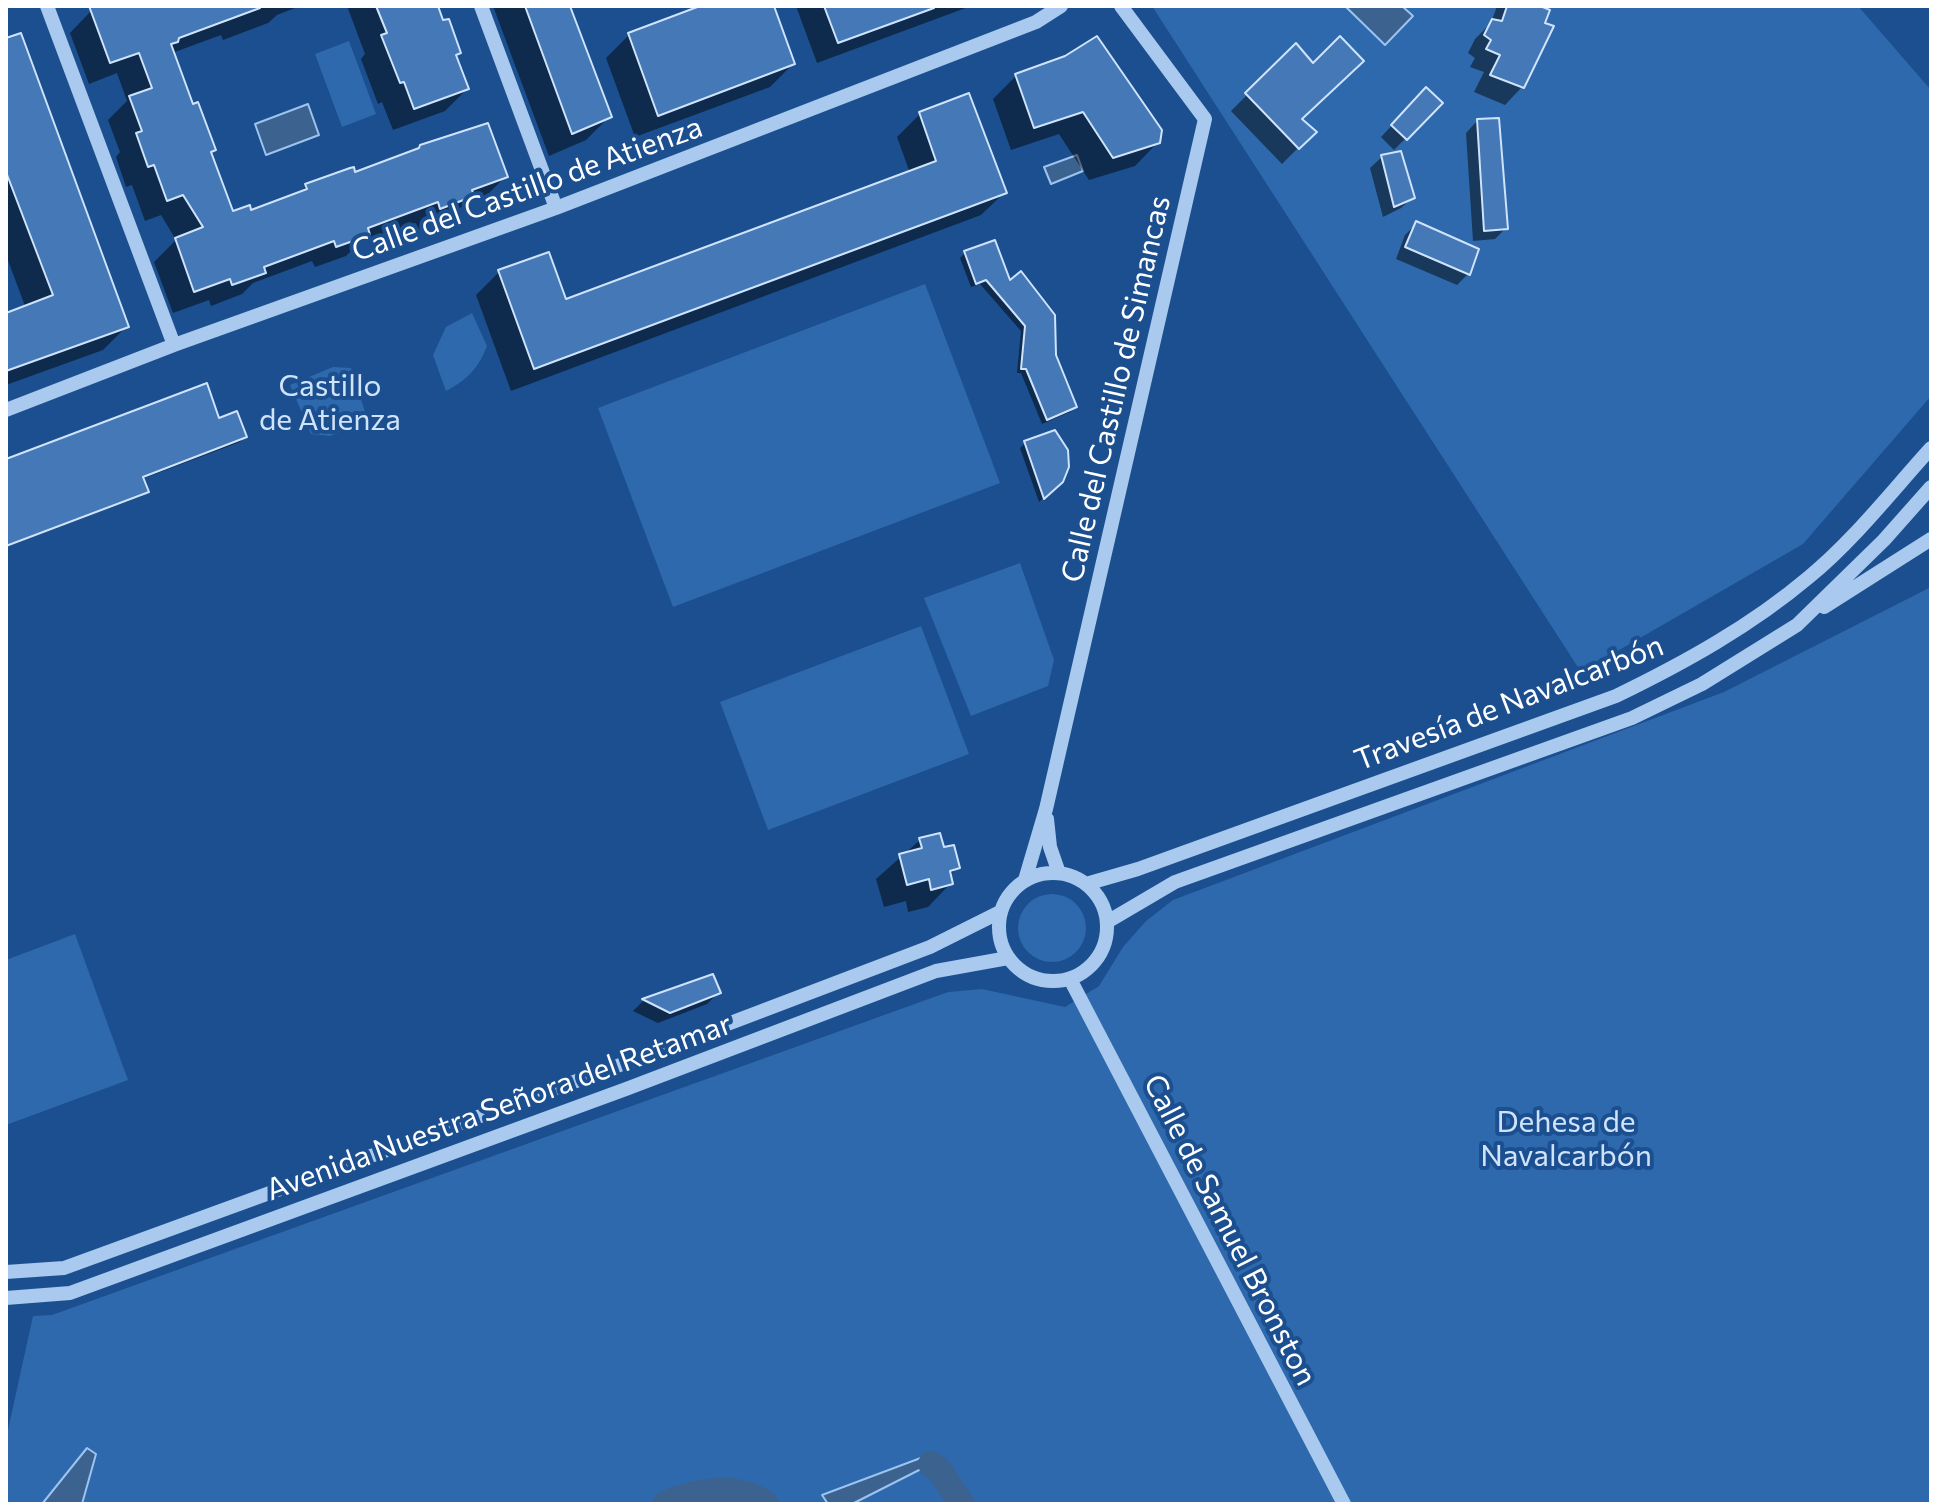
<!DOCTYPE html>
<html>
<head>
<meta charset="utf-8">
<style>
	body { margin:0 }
	#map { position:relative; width:1937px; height:1510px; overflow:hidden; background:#1b4f8f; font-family:Commissioner,sans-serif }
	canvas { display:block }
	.frame { position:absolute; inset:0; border:8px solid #fff; pointer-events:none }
</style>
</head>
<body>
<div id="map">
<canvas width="1937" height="1510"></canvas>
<div class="frame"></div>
</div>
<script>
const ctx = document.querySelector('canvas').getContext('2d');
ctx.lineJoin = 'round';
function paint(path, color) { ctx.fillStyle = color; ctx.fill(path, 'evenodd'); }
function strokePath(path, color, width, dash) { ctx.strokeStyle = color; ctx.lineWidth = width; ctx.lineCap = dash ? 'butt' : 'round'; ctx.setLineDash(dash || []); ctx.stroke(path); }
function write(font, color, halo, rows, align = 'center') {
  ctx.font = font + ' Commissioner,sans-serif'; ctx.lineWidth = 8; ctx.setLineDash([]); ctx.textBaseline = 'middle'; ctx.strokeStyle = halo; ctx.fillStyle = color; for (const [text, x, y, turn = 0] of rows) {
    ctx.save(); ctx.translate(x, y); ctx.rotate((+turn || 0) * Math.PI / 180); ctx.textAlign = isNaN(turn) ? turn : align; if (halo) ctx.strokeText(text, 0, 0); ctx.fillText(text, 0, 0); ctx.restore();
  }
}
const green = new Path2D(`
	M1152 6H1858L1931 90V396L1803 544 1581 672Z
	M349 41 376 114 342 127 315 54Z
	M925 284 1000 483 673 607 598 408Z
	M472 313 487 346C478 369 467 380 446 391L433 355 446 327Z
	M333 367 351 368 368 421 330 436 311 434 290 385Z
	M1020 563 1054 660 1048 686 971 716 924 598Z
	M1931 587V1504H6V1439L33 1316 52 1315 948 992 982 989 1065 1007 1099 986 1123 947 1146 921 1173 900 1724 692Z
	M921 626 969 754 768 830 720 702Z
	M1018 928a34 34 0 1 1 68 0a34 34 0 1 1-68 0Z
	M75 934 128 1080 6 1125V960Z`);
const water = new Path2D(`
	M1345 6H1402L1413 16 1385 45Z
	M308 104 319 135 266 155 255 124Z
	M1077 155 1083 171 1051 184 1044 167Z
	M87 1448 96 1454 82 1504H42Z
	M926 1456 931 1464 852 1504H828L822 1495Z`);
const shadow = new Path2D(`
	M105 6H300L277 15 268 23 223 40 221 35 172 53 192 107 214 150 209 154 232 214 250 212 298 195 306 186 354 174 505 177 484 198 461 207 450 217 418 229 416 223 358 244 346 256 315 267 312 261 253 283 242 294 211 306 209 300 173 313 154 262 176 240 161 215 145 221 132 185 126 187 116 157 120 152 108 120 127 101 117 73 89 84 70 33 91 11Z
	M347 6H436L459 52 455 57 467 89 445 111 393 130 382 102 378 104 361 59 365 54Z
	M493 6H567L609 117 586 140 549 156Z
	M705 6H772L793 64 770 87 635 137 606 58 629 35Z
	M796 6H971L817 63Z
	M1497 6H1535L1522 87 1505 105 1474 92 1484 72 1470 67 1475 58 1468 53 1475 39 1491 23Z
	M6 40 127 326 103 350 6 385V315L25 306 6 255Z
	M1296 46 1299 120 1314 132 1282 164 1231 111Z
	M1017 75 1158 142 1135 166 1089 180 1059 134 1011 150 993 99Z
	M1426 89 1440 103 1394 150 1381 137Z
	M920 114 1005 192 981 215 511 391 476 295 499 272 565 302 910 173 897 137Z
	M1477 121 1506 228 1495 239 1473 241 1466 133Z
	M1382 157 1413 197 1401 208 1383 217 1370 168Z
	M1416 224 1468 274 1457 285 1396 259 1405 235Z
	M965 253 1009 284 1054 356 1075 407 1070 412 1042 424 1021 373H1017L1021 331 980 284 971 287 960 258Z
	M245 437 240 442 142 479 147 491 142 496 6 547V461Z
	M1025 443 1055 487 1039 502 1020 448Z
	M920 840 943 850 958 867 949 876 951 883 928 907 908 912 906 901 884 907 876 879Z
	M712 976 718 993 707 1004 658 1023 633 1011 643 1001Z`);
const canal = new Path2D(`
	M931 1464 940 1471 962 1504
	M665 1504C696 1490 737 1483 766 1504`);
const building = new Path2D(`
	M89 6H260V8L179 38 178 42 171 44 193 104 198 102 216 150 211 152 233 211 250 205 251 210 307 189 305 184 350 168 354 167 355 172 419 148 420 145 488 123 508 177 472 190 474 196 440 209 438 202 368 228 370 235 336 247 334 241 264 267 266 273 232 285 230 279 194 292 175 238 203 227 183 195 167 201 154 165 148 167 136 133 142 131 129 96 152 88 139 53 110 63Z
	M376 6H438L443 20 449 19 461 53 456 55 469 89 414 109 404 82 400 83 381 35 387 33Z
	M525 6H570L612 117 572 134Z
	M700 6H774L795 64 658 116 628 33Z
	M824 6H933L934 8 838 43Z
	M1507 6H1540L1550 10 1545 23 1554 26 1524 88 1490 75 1500 55 1486 49 1491 40 1484 35 1492 19 1502 21Z
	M21 33 129 327 6 371V313L53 295 6 172V38Z
	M1097 36 1162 130 1160 143 1113 158 1083 112 1034 128 1015 74 1065 56Z
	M1340 36 1364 61 1302 119 1317 132 1299 149 1245 93 1296 43 1313 63Z
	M1426 87 1443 103 1407 140 1391 125Z
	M969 93 1007 193 534 369 498 270 549 252 566 299 936 161 919 112Z
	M1499 118 1508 229 1484 231 1477 119Z
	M1401 151 1415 198 1394 207 1381 155Z
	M1416 221 1479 249 1470 275 1405 247Z
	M995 240 1010 280 1021 271 1055 315 1056 355 1077 407 1047 420 1026 369H1021L1025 326 986 280 976 284 964 251Z
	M207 383 219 418 237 411 247 437 143 477 149 492 6 546V459Z
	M1055 430 1068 450 1069 467 1063 482 1044 499 1024 441Z
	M940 833 944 847 954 845 960 868 950 871 953 884 931 890 929 879 907 885 899 854 922 848 919 838Z
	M713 974 721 993 670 1013 642 999Z`);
const minor = new Path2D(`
	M47 6 174 345
	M481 6 556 208
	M6 410 174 345 556 208 1036 22 1061 6
	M1824 607 1931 539
	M1047 819 1050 847 1059 873
	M999 927a54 54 0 1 1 108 0a54 54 0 1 1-108 0Z
	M1025 880 1046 809 1205 119 1121 6
	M1086 884 1138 869 1616 696C1684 663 1751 626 1809 577 1854 540 1892 491 1931 448
	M1107 922 1175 882 1632 718 1702 684 1797 625 1884 540 1931 487
	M1070 979 1344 1504
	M6 1272 64 1268 612 1068 930 947 1000 912
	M6 1298 70 1293 626 1089 936 971 1008 958`);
const streetNames = [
	["Calle del Castillo de Atienza",527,189,-20],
	["Calle del Castillo de Simancas",1116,389,-77],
	["Travesía de Navalcarbón",1509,703,-21],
	["Avenida Nuestra Señora del Retamar",499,1107,-20],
	["Calle de Samuel Bronston",1230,1230,63]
];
const parkNames = [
	["Castillo",330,386],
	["de Atienza",330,420],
	["Dehesa de",1566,1122],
	["Navalcarbón",1566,1156]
];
paint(green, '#2e69ad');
paint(water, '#3c6290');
strokePath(water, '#9cc4f0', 2);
paint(shadow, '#0007');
strokePath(canal, '#3c6290', 26);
paint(building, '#4478b7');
strokePath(building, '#cfe3fa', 2);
strokePath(minor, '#a9c9ee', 14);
write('30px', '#fff', '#1b4f8f', streetNames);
write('30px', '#cfe3fa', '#1b4f8f', parkNames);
</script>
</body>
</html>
